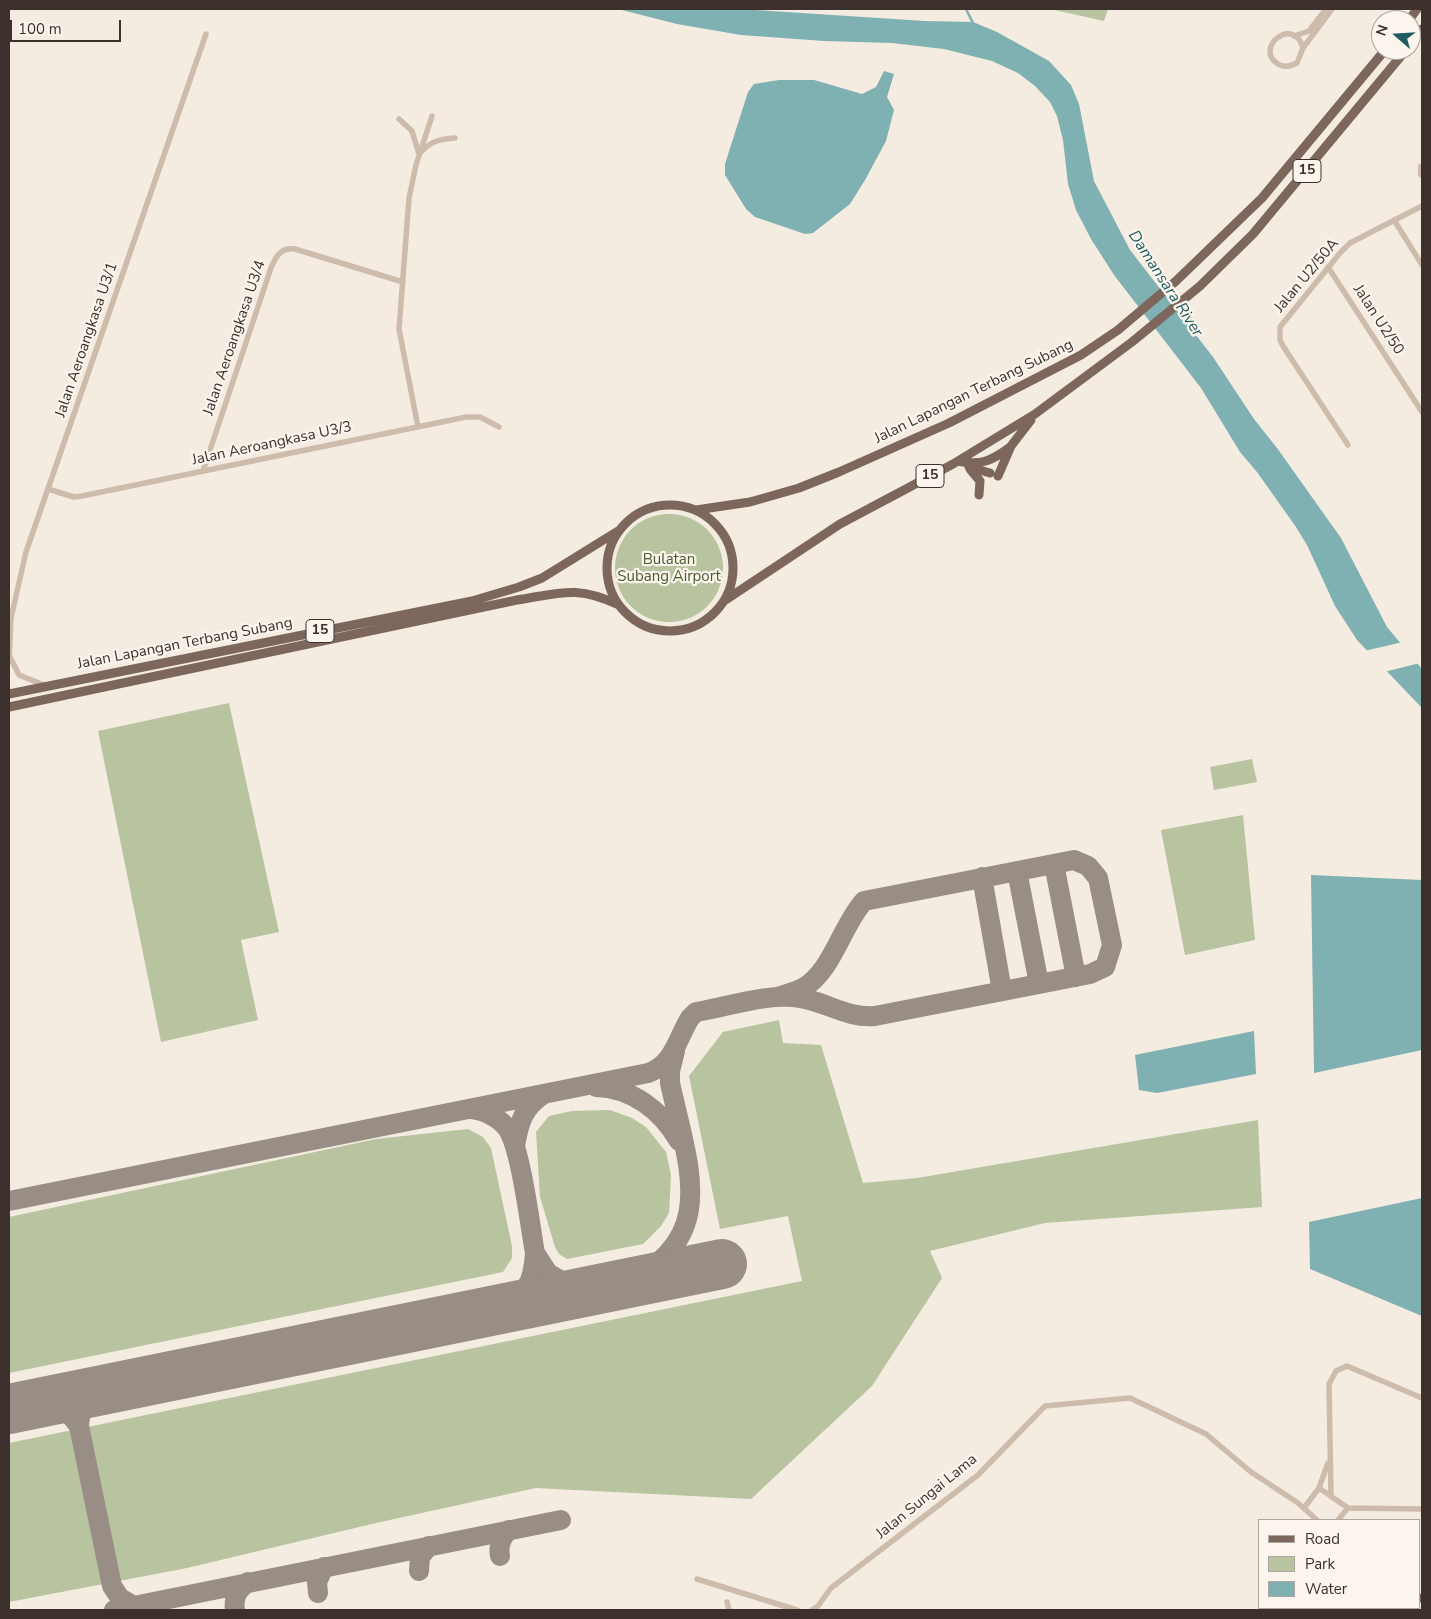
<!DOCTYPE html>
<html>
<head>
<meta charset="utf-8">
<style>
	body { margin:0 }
	#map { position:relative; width:1431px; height:1619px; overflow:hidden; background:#f4ebe1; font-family:"Nunito Sans",sans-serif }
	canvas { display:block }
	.frame { position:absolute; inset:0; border:10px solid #3b302b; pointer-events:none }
	.legend { position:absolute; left:1258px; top:1519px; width:162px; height:90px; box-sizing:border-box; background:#fbf5ee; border:1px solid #aea6a0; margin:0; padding:6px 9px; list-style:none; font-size:15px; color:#3b302b }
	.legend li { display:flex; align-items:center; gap:10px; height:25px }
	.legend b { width:25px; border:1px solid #aea6a0 }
	.north { position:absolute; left:1371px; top:10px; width:50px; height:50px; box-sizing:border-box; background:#fbf5ee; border:1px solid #aea6a0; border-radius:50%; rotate:289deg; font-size:14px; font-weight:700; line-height:20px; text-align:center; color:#3b302b }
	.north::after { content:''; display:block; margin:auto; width:18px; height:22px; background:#1f5a5e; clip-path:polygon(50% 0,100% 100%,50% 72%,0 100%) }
	.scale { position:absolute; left:10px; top:20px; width:111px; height:22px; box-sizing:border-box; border:2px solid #3b302b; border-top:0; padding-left:6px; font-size:15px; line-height:18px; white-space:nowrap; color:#3b302b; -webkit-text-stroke:4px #fbf5ee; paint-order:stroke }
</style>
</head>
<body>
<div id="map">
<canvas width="1431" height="1619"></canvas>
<div class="frame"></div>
<ul class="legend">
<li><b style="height:6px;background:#7d675c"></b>Road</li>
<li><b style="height:14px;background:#b8c4a0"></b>Park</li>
<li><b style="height:14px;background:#7fb0b2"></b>Water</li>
</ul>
<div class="north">N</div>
<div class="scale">100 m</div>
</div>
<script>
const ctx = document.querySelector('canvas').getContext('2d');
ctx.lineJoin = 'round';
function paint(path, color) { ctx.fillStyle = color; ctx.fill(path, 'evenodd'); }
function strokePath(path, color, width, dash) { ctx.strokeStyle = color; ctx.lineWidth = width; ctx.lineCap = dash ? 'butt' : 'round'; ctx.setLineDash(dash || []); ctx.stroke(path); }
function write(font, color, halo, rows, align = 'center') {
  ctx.font = font + ' "Nunito Sans",sans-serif'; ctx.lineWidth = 4.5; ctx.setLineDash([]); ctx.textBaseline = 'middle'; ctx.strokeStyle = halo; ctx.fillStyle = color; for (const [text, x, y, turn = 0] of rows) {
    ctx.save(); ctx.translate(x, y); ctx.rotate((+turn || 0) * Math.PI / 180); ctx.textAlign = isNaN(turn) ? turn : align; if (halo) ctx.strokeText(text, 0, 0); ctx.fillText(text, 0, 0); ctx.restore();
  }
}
const green = new Path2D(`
	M1050 9H1108L1104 21Z
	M615 568a54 54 0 1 1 108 0a54 54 0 1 1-108 0Z
	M229 703 279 932 241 940 258 1020 161 1042 98 731Z
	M1252 759 1257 782 1214 790 1210 767Z
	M1243 815 1255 940 1185 955 1161 830Z
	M779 1020 783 1043 821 1045 863 1183 917 1178 1258 1120 1262 1207 1045 1223 930 1251 942 1278 872 1386 751 1499 536 1488 376 1523 187 1568 9 1602V1443L802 1281 788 1216 720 1229 689 1076 723 1032Z
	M610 1110 632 1118 646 1127 666 1152 671 1175 669 1213 661 1226 643 1244 567 1259 559 1254 555 1247 540 1197 536 1132 549 1116 572 1111Z
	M468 1129 483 1137 491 1148 512 1246V1258L503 1272 9 1373V1217L376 1139Z`);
const water = new Path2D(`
	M618 9H740L925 21 973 22 997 32 1049 61 1071 85 1079 104 1094 181 1130 250 1213 357 1254 419 1277 448 1341 538 1387 627 1422 669V708L1357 640 1335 606 1307 545 1296 527 1257 472 1240 452 1201 388 1114 275 1091 239 1076 210 1068 184 1063 140 1057 116 1050 102 1035 86 1018 73 992 61 944 49 892 43 824 41 741 35 677 24Z
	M884 71 894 74 887 97 894 110 886 141 865 180 850 204 813 233 805 234 755 217 746 209 725 175V164L748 92 754 84 779 80H814L862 94 876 87Z
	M1311 875 1422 880V1050L1314 1073Z
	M1254 1031 1256 1074 1157 1093 1139 1090 1135 1055Z
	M1422 1198V1316L1310 1269 1309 1222Z`);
const pier = new Path2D(`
	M1403 642 1420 663 1384 672 1364 651Z`);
const stream = new Path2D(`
	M966 9 973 23`);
const taxiway = new Path2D(`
	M1054 864 1076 977
	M1017 871 1039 984
	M982 877 1002 991
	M596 1087C632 1088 661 1110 679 1141
	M470 1109C484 1110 498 1117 507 1128 521 1148 530 1226 535 1253 533 1286 525 1295 498 1310
	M515 1146C519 1123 523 1107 544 1094
	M9 1201 648 1073C674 1064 677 1039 690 1018L696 1012 702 1011C734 1005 769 993 801 998 829 1003 846 1018 875 1016L1090 974 1105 967 1112 945 1098 878 1088 866 1074 860 864 901C842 925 832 972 803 988 795 992 786 994 777 997
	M535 1253 548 1273 582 1293
	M617 1286C722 1242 689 1170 670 1083V1071L675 1051
	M102 1390C87 1400 80 1408 79 1426L112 1586 120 1598 134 1606
	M48 1401 68 1412 79 1426
	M500 1556C498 1545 501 1537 509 1530
	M419 1571 420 1557 429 1546
	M318 1593 317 1582 324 1567
	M114 1610 561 1520
	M235 1610C233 1597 238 1589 248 1582`);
const runway = new Path2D(`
	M9 1409 722 1264`);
const minor = new Path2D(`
	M1294 36 1309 31 1326 9
	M1303 48C1294 15 1253 48 1278 64 1284 68 1291 66 1297 63L1303 48 1332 9
	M399 119 412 131 419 154
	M421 152C431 141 440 139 455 138
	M1394 220 1422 265
	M1328 267 1422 412
	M418 427 399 329 409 198 416 165 432 116
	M1348 445 1283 346 1280 340V327L1340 253 1350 243 1422 206
	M203 471 271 268C276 256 281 247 295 249L403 282
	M48 489 74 497 82 496 466 417H480L499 427
	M10 657 19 675 44 685
	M9 662 11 618 26 552 206 34
	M1319 1488 1328 1463
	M1331 1496 1329 1384 1336 1371 1347 1366 1422 1398
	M1304 1508 1319 1488 1348 1508 1338 1520
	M1348 1508 1422 1509
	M697 1579 797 1610
	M727 1602 729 1610
	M812 1610 818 1606 831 1588 978 1475 1045 1406 1130 1398 1206 1434 1251 1472 1298 1503 1317 1520
	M1351 1610 1354 1608`);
const tertiary = new Path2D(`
	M1422 167V174`);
const primary = new Path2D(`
	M1409 20 1417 9
	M1411 43 1422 29
	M958 461C980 466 991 461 1009 448
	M969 467 990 473
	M970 469 980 481 979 495
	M998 476 1011 446 1031 420
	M607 568a63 63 0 1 1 126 0a63 63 0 1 1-126 0Z
	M696 510 750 502 799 488 839 472 949 423 1081 355 1118 330 1176 281 1262 198 1385 50
	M724 601 840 524 953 464 1035 414 1132 342 1200 286 1253 234 1406 50
	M9 694 472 601 519 587 542 578 618 531
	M9 707 517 600C561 593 577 585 619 605
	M1420 1598H1422
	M1366 1610 1374 1608`);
const shields = [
	[1307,171,28],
	[930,476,28],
	[320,631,28]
];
const shieldNames = [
	["15",1307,171],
	["15",930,476],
	["15",320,631]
];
const streetNames = [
	["Jalan U2/50A",1307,276,-50],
	["Jalan U2/50",1378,320,57],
	["Jalan Aeroangkasa U3/4",235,338,-71],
	["Jalan Aeroangkasa U3/1",87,340,-71],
	["Jalan Lapangan Terbang Subang",974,392,-26],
	["Jalan Aeroangkasa U3/3",272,444,-12],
	["Jalan Lapangan Terbang Subang",185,644,-11],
	["Jalan Sungai Lama",927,1497,-39]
];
const parkNames = [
	["Bulatan",669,560],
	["Subang Airport",669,577]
];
const waterNames = [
	["Damansara River",1165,284,57]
];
paint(green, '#b8c4a0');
paint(water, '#7fb0b2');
paint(pier, '#f4ebe1');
strokePath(stream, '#7fb0b2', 2.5);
strokePath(taxiway, '#988e86', 20);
strokePath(runway, '#988e86', 50);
strokePath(minor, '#cdbbac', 5.5);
strokePath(tertiary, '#cdbbac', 8);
strokePath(primary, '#7d675c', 9);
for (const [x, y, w] of shields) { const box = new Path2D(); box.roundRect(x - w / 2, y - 11.5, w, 23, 4); ctx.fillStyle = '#fbf5ee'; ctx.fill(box); strokePath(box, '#3b302b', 1); }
write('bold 14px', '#3b302b', null, shieldNames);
write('15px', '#3b302b', '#fbf5ee', streetNames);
write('15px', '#4a5a2e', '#fbf5ee', parkNames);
write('italic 16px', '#1f5a5e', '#fbf5ee', waterNames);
</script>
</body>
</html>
